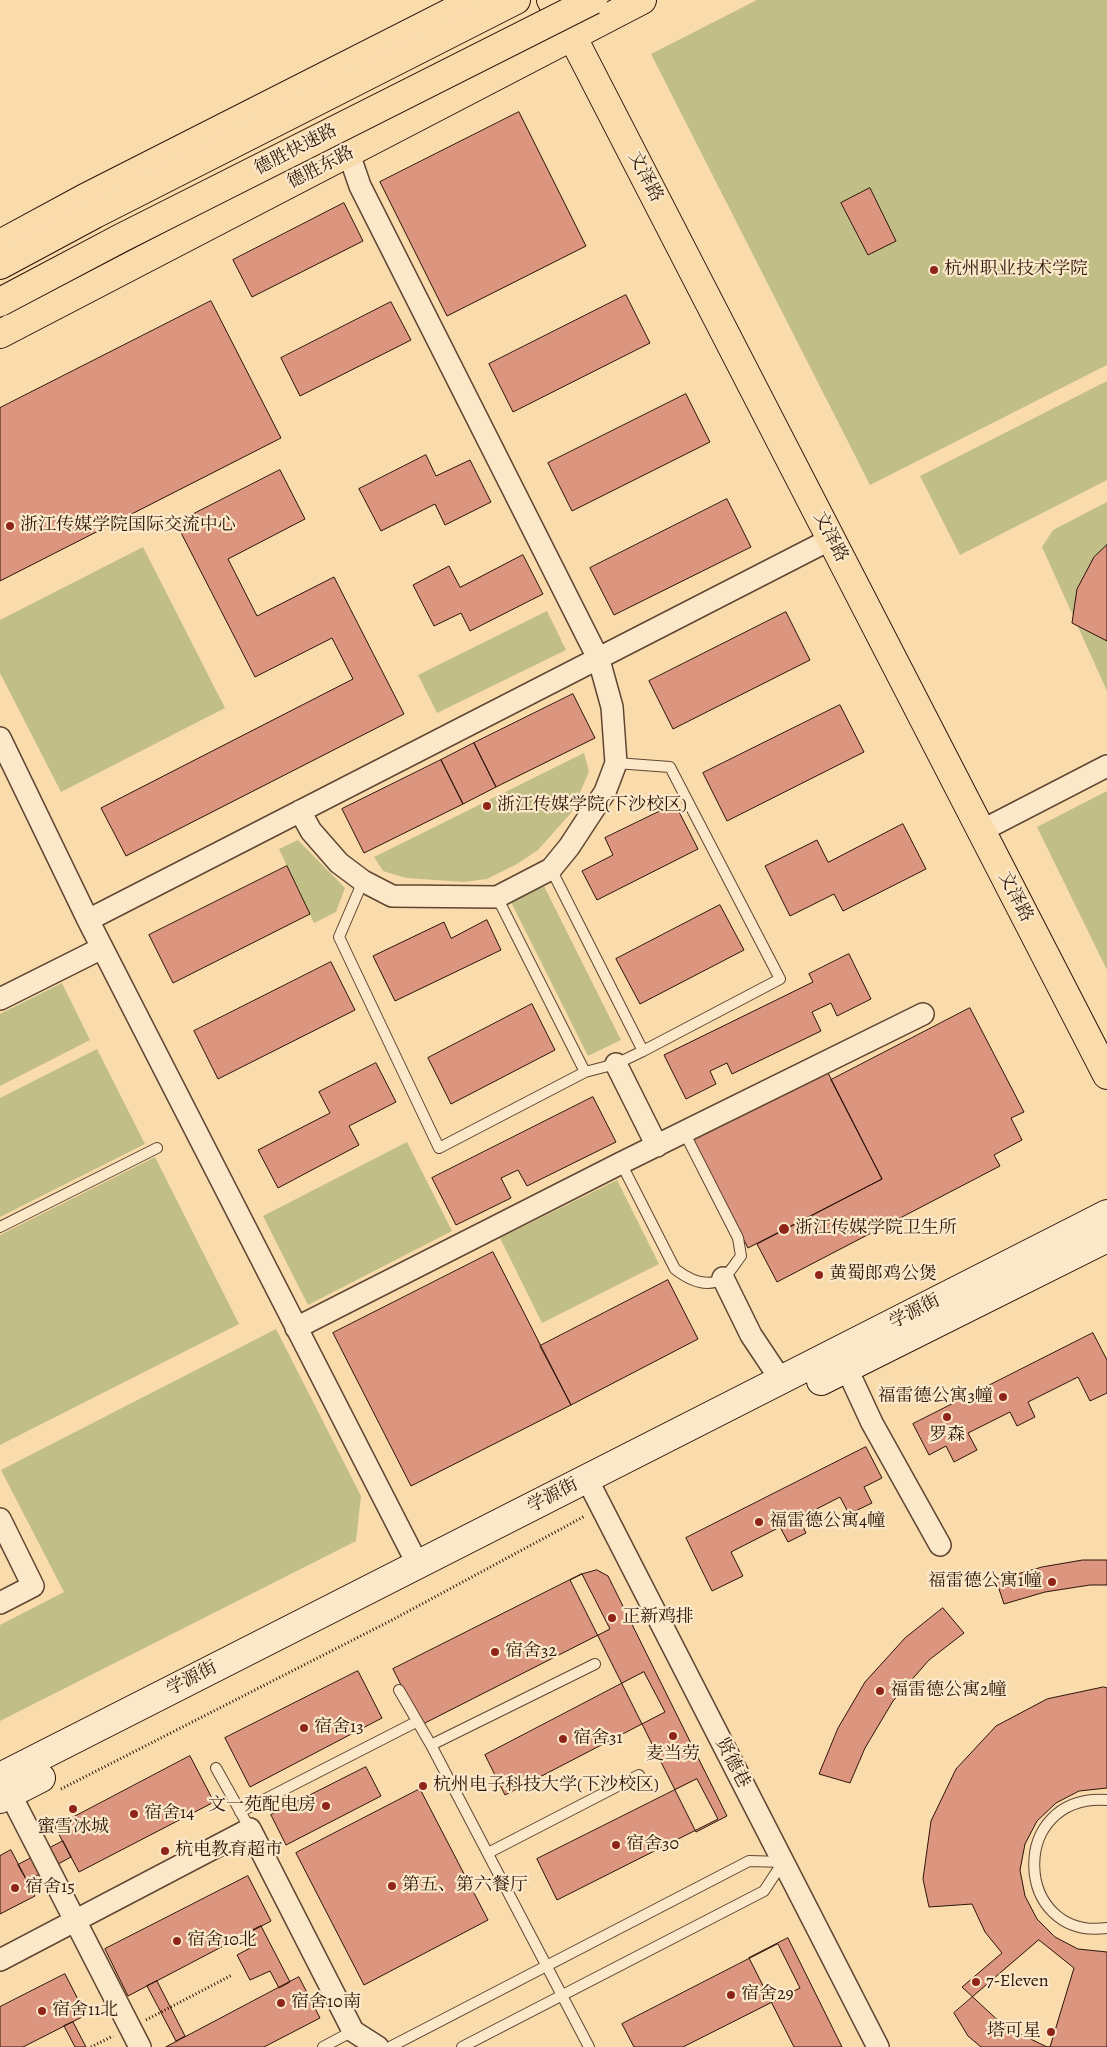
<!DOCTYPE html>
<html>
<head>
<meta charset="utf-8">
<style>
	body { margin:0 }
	canvas { display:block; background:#f9dbac }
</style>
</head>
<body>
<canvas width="1107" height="2047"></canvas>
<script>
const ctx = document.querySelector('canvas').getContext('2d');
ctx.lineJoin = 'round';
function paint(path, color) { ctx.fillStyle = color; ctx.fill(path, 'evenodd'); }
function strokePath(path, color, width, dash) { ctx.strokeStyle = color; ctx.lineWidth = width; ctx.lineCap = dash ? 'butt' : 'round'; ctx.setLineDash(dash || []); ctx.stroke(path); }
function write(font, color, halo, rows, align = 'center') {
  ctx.font = font + ' Alegreya,"Noto Serif SC",serif'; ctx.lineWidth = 4.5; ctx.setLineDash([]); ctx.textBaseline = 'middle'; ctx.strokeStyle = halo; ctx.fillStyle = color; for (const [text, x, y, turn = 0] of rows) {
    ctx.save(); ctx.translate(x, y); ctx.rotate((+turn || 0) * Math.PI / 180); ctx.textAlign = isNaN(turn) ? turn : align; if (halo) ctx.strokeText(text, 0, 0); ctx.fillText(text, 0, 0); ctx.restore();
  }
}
const green = new Path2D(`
	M757 0H1107V365L870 485 651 54Z
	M1107 381V480L960 555 920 476Z
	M1107 502V691L1042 547 1053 530Z
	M143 547 225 708 61 792 0 673V620Z
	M547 611 566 650 437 713 418 675Z
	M584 753 589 772 571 813 538 850 517 864 487 879 464 882 406 878 383 871 374 857Z
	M1107 791V970L1037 827Z
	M298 840 345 888 336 912 314 923 279 849Z
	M544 886 621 1040 588 1056 511 902Z
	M62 983 90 1040 0 1086V1014Z
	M97 1049 145 1144 0 1217V1098Z
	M407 1142 452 1231 308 1305 263 1216Z
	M155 1157 239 1324 0 1445V1235Z
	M617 1180 659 1264 542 1323 500 1238Z
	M276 1329 361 1496 356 1541 0 1721V1625L64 1592 1 1470Z`);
const building = new Path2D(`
	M519 112 586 246 447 316 380 182Z
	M870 188 896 241 868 255 841 203Z
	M344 203 363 241 252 297 233 260Z
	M626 295 650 343 513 412 489 364Z
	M211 301 281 438 0 581V408Z
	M391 302 411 340 300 396 281 358Z
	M686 394 710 442 572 511 548 463Z
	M426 455 436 476 470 460 491 502 445 525 435 504 381 531 359 489Z
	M280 470 305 519 228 559 257 616 334 577 404 714 126 856 101 808 353 679 332 638 255 677 176 523Z
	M727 499 751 547 614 615 590 568Z
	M1107 545V641L1072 623 1077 589 1094 557Z
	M523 555 543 594 470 631 461 613 434 626 413 585 449 566 460 587Z
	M786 612 810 660 673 729 649 681Z
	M573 694 595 738 496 787 474 743Z
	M840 705 864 752 727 821 703 773Z
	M474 743 496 787 463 804 441 760Z
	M441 760 463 804 364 853 342 809Z
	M675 804 698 849 597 900 582 871 613 855 605 838Z
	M903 824 926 869 843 911 834 894 790 916 765 866 817 840 828 862Z
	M287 866 310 914 173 983 149 935Z
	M720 905 744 950 640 1004 616 959Z
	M487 920 501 950 395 1001 373 956 444 922 451 938Z
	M849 954 871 999 837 1016 831 1003 812 1012 821 1031 732 1074 727 1063 710 1071 716 1084 686 1099 664 1055 813 982 809 974Z
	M331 962 355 1010 218 1079 194 1031Z
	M532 1004 555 1050 451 1104 428 1058Z
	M970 1008 1024 1112 1011 1118 1022 1140 994 1155 1000 1166 777 1282 757 1244 882 1179 831 1080Z
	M376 1063 396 1102 349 1126 359 1145 278 1188 258 1150 330 1113 319 1092Z
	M826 1069 882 1179 748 1248 691 1137Z
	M593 1097 616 1142 527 1186 518 1170 501 1178 511 1198 456 1225 432 1178Z
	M493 1252 571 1405 411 1486 333 1333Z
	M668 1280 698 1339 571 1405 540 1346Z
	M1093 1333 1107 1360V1393L1090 1401 1078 1377 1028 1402 1035 1417 1017 1426 1010 1412 968 1433 977 1450 954 1462 946 1446 929 1455 913 1424Z
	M866 1447 882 1478 864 1487 872 1503 849 1514 840 1497 799 1518 806 1533 788 1542 780 1527 731 1552 743 1576 712 1591 686 1538Z
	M1083 1560H1107V1585H1090L1045 1592 1004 1604 996 1580 1042 1567Z
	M597 1570 608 1576 727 1816 696 1832 570 1580 582 1574Z
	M582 1574 610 1629 421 1725 393 1669Z
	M943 1608 964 1633 929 1660 893 1701 865 1748 850 1783 819 1774 838 1728 865 1682 905 1638Z
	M358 1671 382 1718 250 1787 225 1738Z
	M644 1672 665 1712 505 1795 485 1755Z
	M1104 1687 1107 1688V1788L1079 1791 1056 1803 1037 1821 1025 1844 1020 1870 1025 1896 1037 1919 1055 1937 1078 1949 1107 1952V2047H1047L1004 2026 962 1987 1002 1953 985 1932 972 1904 929 1907 923 1879 931 1821 956 1769 996 1726 1047 1699Z
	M190 1756 214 1802 79 1872 55 1827Z
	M366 1767 381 1796 286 1845 271 1815Z
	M697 1779 718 1819 557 1900 537 1859Z
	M420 1789 488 1920 364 1985 296 1853Z
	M63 1841 71 1857 27 1881 18 1865Z
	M11 1850 35 1896 0 1914V1856Z
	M248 1876 271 1921 128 1996 105 1949Z
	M261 1926 290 1982 279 1988 270 1971 250 1980 237 1955 256 1945 249 1932Z
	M788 1938 842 2047H794L749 1958Z
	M1039 1940 1074 1968 1050 2047H981L968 2036 954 2013Z
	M778 1944 800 1988 683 2047H634L622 2024Z
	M65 1974 86 2015 23 2047H0V2007Z
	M299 1977 320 2018 264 2047H166Z
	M157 1981 185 2036 176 2041 147 1986Z
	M73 2022 86 2047H75L64 2026Z`);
const path = new Path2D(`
	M61 1789 394 1619 585 1516
	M146 2020 232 1975
	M91 2047 113 2036`);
const lane = new Path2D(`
	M616 763 670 767 780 979 643 1051
	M363 881 339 937 439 1148 585 1072
	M497 897 585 1072 616 1064 643 1051 551 869
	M621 1163 675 1269C688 1279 707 1289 723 1278 730 1273 736 1262 741 1256L738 1238 684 1132
	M0 1227 157 1148
	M399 1690 431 1745 589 2047
	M431 1745 595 1664
	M216 1768 250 1829
	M1107 1800C1007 1793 1013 1941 1107 1928
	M240 1812 416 1722
	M488 1853 639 1775
	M323 2047 353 2031
	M390 2047 749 1861 783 1862
	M462 2047 764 1891 783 1862`);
const street = new Path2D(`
	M0 738 88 920 418 1565
	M300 811 311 831 339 863 363 881 392 896 497 897 551 869 569 847 605 792 616 763 612 707 599 660 360 186 349 154
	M981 831 1107 766
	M88 920 831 539
	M0 999 102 948
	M616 1064 657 1146
	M723 1278 751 1335 781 1380
	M296 1328 621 1163 923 1014
	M841 1356 872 1423 940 1545
	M587 1479 878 2047
	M0 1519 33 1586 0 1603
	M3 1780 140 2047
	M0 1960 250 1829 353 2031 378 2047`);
const secondary = new Path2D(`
	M821 1381 1107 1238
	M0 1777 1107 1214
	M0 1799 41 1778`);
const primary = new Path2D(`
	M551 0 572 36 1107 1075
	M0 244 83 199 475 0
	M0 334 642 0`);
const highway = new Path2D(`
	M0 265 95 214 516 0`);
const highwayBridge = new Path2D(`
	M0 302 121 238 593 0`);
const markers = [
	[934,270,5,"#8f2418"],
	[10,526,5,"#8f2418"],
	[487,806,5,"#8f2418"],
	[784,1229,6,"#8f2418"],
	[819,1275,5,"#8f2418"],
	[1003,1397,5,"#8f2418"],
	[947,1417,5,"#8f2418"],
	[759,1522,5,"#8f2418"],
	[1052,1582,5,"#8f2418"],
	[612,1618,5,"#8f2418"],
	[495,1652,5,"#8f2418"],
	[880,1691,5,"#8f2418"],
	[304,1728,5,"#8f2418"],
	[673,1736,5,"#8f2418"],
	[563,1739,5,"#8f2418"],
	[423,1786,5,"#8f2418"],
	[326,1806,5,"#8f2418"],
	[73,1809,5,"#8f2418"],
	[134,1814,5,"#8f2418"],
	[616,1845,5,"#8f2418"],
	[165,1851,5,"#8f2418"],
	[392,1886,5,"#8f2418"],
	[15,1888,5,"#8f2418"],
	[177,1941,5,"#8f2418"],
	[976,1982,5,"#8f2418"],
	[731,1995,5,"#8f2418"],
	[281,2003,5,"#8f2418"],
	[42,2011,5,"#8f2418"],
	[1051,2032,5,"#8f2418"]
];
const streetNames = [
	["德胜快速路",296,150,-27],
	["德胜东路",321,168,-27],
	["文泽路",645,177,63],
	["文泽路",830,537,63],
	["文泽路",1015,897,63],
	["学源街",915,1312,-27],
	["学源街",553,1496,-27],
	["学源街",192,1679,-27],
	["贤德巷",732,1763,63]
];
const poiNames = [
	["杭州职业技术学院",944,270],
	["浙江传媒学院国际交流中心",20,526],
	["浙江传媒学院(下沙校区)",497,806],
	["浙江传媒学院卫生所",795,1229],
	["黄蜀郎鸡公煲",829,1275],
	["福雷德公寓3幢",993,1397,"right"],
	["罗森",947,1436,"center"],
	["福雷德公寓4幢",769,1522],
	["福雷德公寓1幢",1042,1582,"right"],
	["正新鸡排",622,1618],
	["宿舍32",505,1652],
	["福雷德公寓2幢",890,1691],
	["宿舍13",314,1728],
	["宿舍31",573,1739],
	["麦当劳",673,1755,"center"],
	["杭州电子科技大学(下沙校区)",433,1786],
	["文一苑配电房",316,1806,"right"],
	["宿舍14",144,1814],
	["蜜雪冰城",73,1828,"center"],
	["宿舍30",626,1845],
	["杭电教育超市",175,1851],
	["第五、第六餐厅",402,1886],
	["宿舍15",25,1888],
	["宿舍10北",187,1941],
	["7-Eleven",986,1982],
	["宿舍29",741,1995],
	["宿舍10南",291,2003],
	["宿舍11北",52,2011],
	["塔可星",1041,2032,"right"]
];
paint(green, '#c1bf87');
paint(building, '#dc957f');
strokePath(building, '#2d1509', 1);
strokePath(lane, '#604632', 12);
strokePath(street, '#604632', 24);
strokePath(secondary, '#2d1509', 30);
strokePath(primary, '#2d1509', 30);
strokePath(highway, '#2d1509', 30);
strokePath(path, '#2d1509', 3, [1, 2.5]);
strokePath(lane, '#fbe8c9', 10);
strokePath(street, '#fbe8c9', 21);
strokePath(secondary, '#fbe8c9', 28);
strokePath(primary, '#f9dbac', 28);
strokePath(highway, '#f9dbac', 28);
strokePath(highwayBridge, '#2d1509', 30, []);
strokePath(highwayBridge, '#f9dbac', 28);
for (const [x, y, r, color] of markers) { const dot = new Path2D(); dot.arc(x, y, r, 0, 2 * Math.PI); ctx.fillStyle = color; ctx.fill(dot); strokePath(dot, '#fbe8c9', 2); }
write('18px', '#2d1509', '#fbe8c9', streetNames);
write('18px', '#2d1509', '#fbe8c9', poiNames, 'left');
</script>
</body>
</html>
